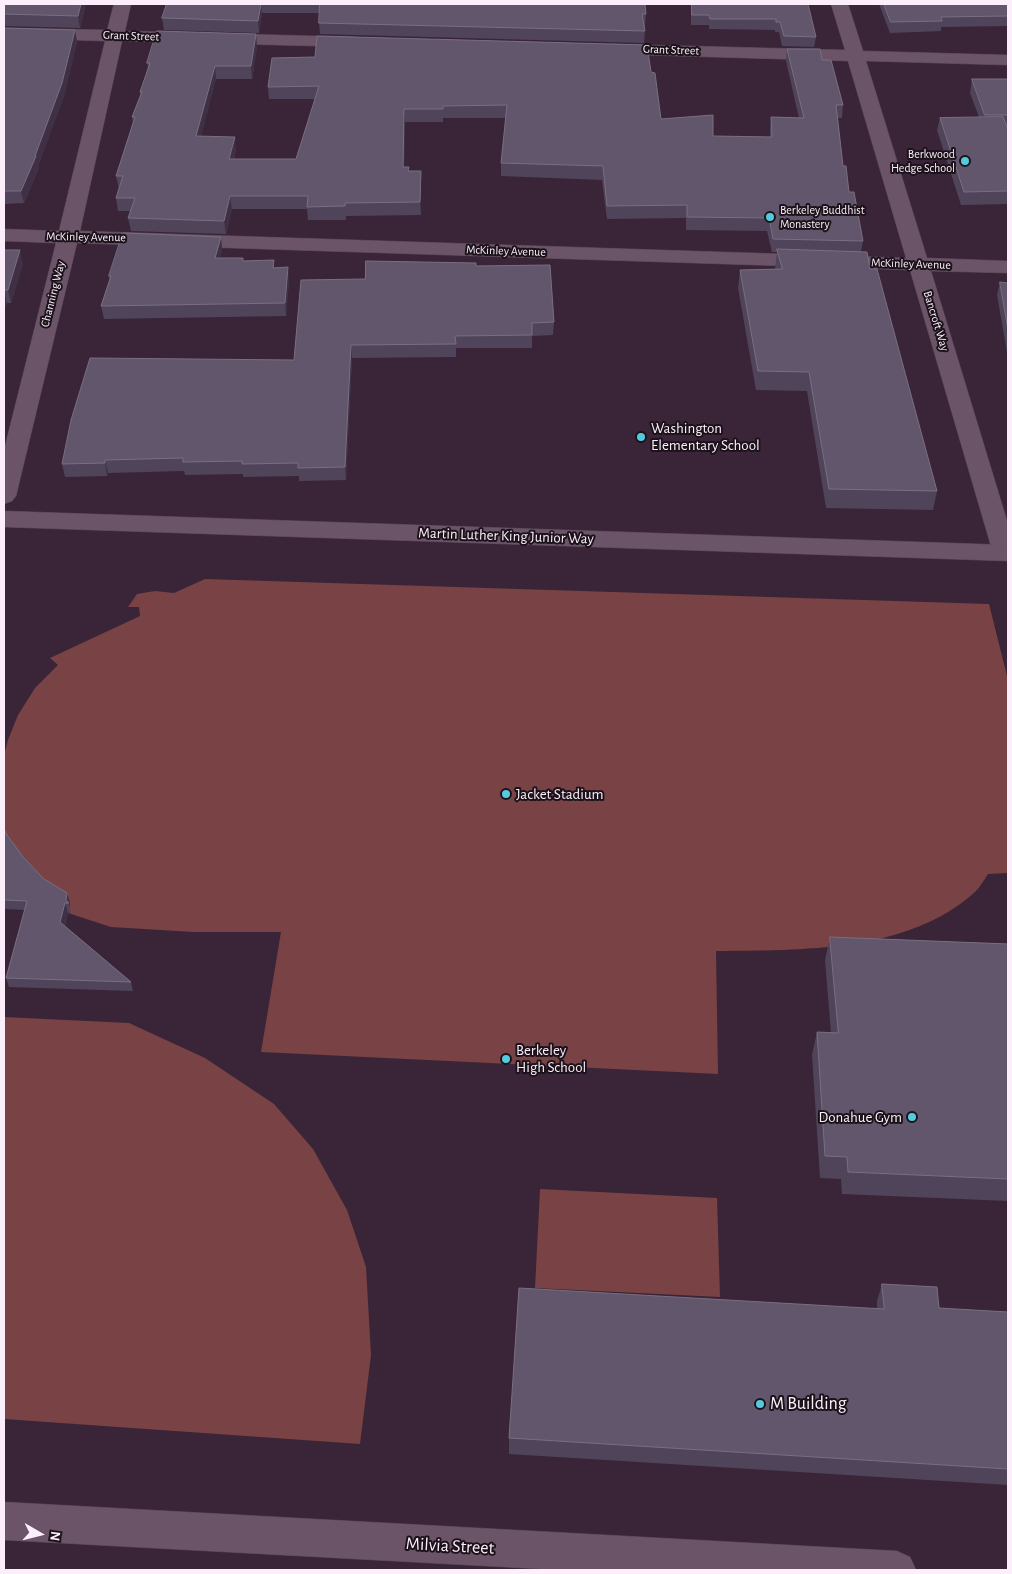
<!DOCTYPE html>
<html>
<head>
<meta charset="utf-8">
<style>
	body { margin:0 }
	#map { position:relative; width:1012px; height:1574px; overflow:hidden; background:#392537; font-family:"Alegreya Sans",sans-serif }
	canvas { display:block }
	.frame { position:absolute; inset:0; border:5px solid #fceefa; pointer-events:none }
	.north { position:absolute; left:15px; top:1509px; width:50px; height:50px; -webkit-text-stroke:4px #1b121a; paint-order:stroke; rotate:98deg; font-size:14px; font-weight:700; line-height:20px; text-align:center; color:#fceefa }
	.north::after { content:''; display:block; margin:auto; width:18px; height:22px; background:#fceefa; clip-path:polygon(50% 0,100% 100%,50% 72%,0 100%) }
</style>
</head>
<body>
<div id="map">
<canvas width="1012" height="1574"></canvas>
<div class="frame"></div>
<div class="north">N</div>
</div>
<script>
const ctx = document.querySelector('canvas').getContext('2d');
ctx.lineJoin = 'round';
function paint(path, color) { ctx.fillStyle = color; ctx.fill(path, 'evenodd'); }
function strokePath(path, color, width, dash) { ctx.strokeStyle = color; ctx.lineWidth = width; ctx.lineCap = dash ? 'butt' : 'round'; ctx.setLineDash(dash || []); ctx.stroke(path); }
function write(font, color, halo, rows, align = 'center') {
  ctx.font = font + ' "Alegreya Sans",sans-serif'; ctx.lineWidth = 4; ctx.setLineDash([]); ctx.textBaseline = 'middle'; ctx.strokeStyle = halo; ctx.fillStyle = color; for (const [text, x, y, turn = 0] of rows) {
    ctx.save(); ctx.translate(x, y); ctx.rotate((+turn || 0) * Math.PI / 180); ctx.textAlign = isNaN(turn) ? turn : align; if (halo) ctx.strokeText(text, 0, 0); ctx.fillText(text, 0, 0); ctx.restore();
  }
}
const green = new Path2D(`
	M205 579 989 604 1008 680V873L988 874C984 880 980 887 975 892 908 953 800 950 716 951L718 1074 261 1052 281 932H193L111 927 68 913 70 903 47 888 4 833V755L8 740 18 715 35 688 58 665 50 658 140 616 139 607H128L137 594 155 591 174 593Z
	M4 1017 129 1023 205 1058 274 1104 313 1149 347 1210 366 1267 371 1355 360 1444 4 1419Z
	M540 1189 717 1198 720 1297 535 1288Z`);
const street = new Path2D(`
	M114 4H131L125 31 354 37 360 38 363 42 360 46 354 47 122 41 80 231 906 258 848 61 610 54 604 53 601 49 604 45 610 44 845 50 831 4H848L863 51 1008 55V65L866 61 927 258 1008 261V273L931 271 1008 524V560L996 559 993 553 910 270 77 243 16 496 12 501 4 504V450L56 243 4 241V229L59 231 105 41 4 38V28L107 30Z
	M4 1502 897 1551 910 1557 916 1570H560L4 1540Z`);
const secondary = new Path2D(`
	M4 511 1008 545V561L4 527Z`);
const wall = new Path2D(`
	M4 4H86L80 28 4 26Z
	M165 4H645L646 14 645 26H644L645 31 644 43 320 34 319 23 320 13H262L259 33 164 30 162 18 165 9Z
	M691 4H804L816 37 814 47 782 46 779 32H775V30L709 29V25H691Z
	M879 4H1008V26L941 27V31L890 33Z
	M4 28 75 30 77 42 64 96 38 166 39 168 24 203 4 204Z
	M256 34 257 47 252 79H216L201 136 236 150 234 159H296L315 99H269L268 87 651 72 661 119 713 136 770 137V130L771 117 799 118 786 61 787 49 822 60 843 105 842 118H838L843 166 849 192 863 241 861 252 870 269 937 491 933 510 826 508 807 391 756 390 738 288 740 270 775 269 777 252H772L767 231 686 230V218L607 219 602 180 501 176V163L506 118H443V122H405L404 167 409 171H421V215L346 216V220H308L307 209H232L226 234 131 231 128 218 131 211H118L116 198 119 189 116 176 133 123 132 117 140 95V92L148 68 147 63Z
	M972 79H1008V204L961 205 937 130 940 118 979 117 970 93Z
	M221 237 222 250 220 258H243V261L274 260V268L289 280 286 316 104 319 101 306 109 281V276Z
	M4 250 23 263 11 303H7L4 309Z
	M476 266 554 322 553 335 532 336V348H456V357L352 358 346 480 299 481V476L243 477V474L185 475 184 471 108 473 107 476 65 477 62 464 294 360 365 279Z
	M1000 282 1008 283V358L997 295Z
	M4 829 7 835 23 857 44 879 70 903 69 906 71 913H68L65 926 131 982 133 991 9 987 6 978 25 910 4 909Z
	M830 937 1008 944V1201L842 1194 841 1179 820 1178 812 1055 817 1032 831 1033 825 960Z
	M882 1284 939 1308 1008 1312V1485L509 1454V1438L877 1308V1301Z`);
const shadedWall = new Path2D(`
	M81 4H86L80 28 78 16Z
	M261 4 262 13 259 33 258 21Z
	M75 30 77 42 64 96 38 166 39 168 24 203 21 191 35 156Z
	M256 34 257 47 252 79 251 66Z
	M215 66 216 79 198 149 196 136Z
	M404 109 405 122 403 180V167Z
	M235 137 236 150 231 172 229 159Z
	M421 171V215L420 202Z
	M230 196 232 209 226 234 224 221Z
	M221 237 222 250 217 271 215 258Z
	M20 250 23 263 11 303 8 290Z
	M288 267 289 280 286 316 285 303Z
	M4 290 7 303 4 309Z
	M351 345 352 358 346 480 345 467Z
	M105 460 108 473 107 476 105 463Z
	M67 893 70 903 69 906V903L66 900Z
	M65 903 68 913 63 932 60 922Z`);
const building = new Path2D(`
	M4 4H81L78 16 4 14Z
	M167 4H261L258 21 162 18Z
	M320 4H645L646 14H642L645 31 319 23Z
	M692 4H808L816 37 784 36 780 22H776V19H710L709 15H692Z
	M884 4H1008V16L941 17 942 21 891 22Z
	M4 28 75 30 62 83 35 156H36L21 191H4Z
	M157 31 256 34 251 66H215L196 136 235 137 229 159H296L319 86 268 87 272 58 315 57 317 36 647 45 651 72 655 73 661 119 713 115V136L772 137 771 117 804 118 787 49H820L822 60H831L843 105H836L843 166H846L849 192H854L863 241 773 239 769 218 687 217V205L607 206 603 166 501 163 507 105 443 106V109H404L403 167H409L408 171H421L420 202 345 203V206L307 207 308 196H230L224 221 128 218 135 198H116L123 176H116L135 117H132L142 92H140L150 63H147Z
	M972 79H1008V115H985Z
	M1003 117 1008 129V191L964 192 940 118Z
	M123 233 221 237 215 258H243V261L274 260 273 268 288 267 285 303 101 306 111 276H109Z
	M777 249 867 252 870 269H877L937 491 829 489 809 372 758 371 740 270 782 269Z
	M4 250H20L8 290H4Z
	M366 261 476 263V266L550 265 554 322 532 323V335L455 336 456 344 351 345 345 467 298 468V463L242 464V461L183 462V458L105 460V463L62 464 71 420 90 358 294 360 301 280 365 279Z
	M1000 282 1008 283V329Z
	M4 829 7 835 23 857 44 879 67 893 66 900 69 903H65L60 922 131 982 6 978 27 901 4 900Z
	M830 937 1008 944V1179L848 1172 847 1157 825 1156 817 1032 838 1033Z
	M882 1284 937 1287 939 1308 1008 1312V1469L509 1438 519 1288 884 1309Z`);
const markers = [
	[965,161,5,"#55cadf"],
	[770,217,5,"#55cadf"],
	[641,437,5,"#55cadf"],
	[506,794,5,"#55cadf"],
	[506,1059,5,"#55cadf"],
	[912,1117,5,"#55cadf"],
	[760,1404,5,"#55cadf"]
];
const farStreetnames = [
	["Grant Street",131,36,2],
	["Grant Street",671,50,2],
	["McKinley Avenue",86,237,1],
	["McKinley Avenue",506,251,2],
	["McKinley Avenue",911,264,2],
	["Channing Way",53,294,-76],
	["Bancroft Way",936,321,73]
];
const farPoinames = [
	["Berkwood",955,154],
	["Hedge School",955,168],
	["Berkeley Buddhist",780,210,"left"],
	["Monastery",780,224,"left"]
];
const poiNames = [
	["Washington",651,428],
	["Elementary School",651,445],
	["Jacket Stadium",516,794],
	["Berkeley",516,1050],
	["High School",516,1067],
	["Donahue Gym",902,1117,"right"]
];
const streetNames = [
	["Martin Luther King Junior Way",506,536,2]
];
const nearPoinames = [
	["M Building",770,1404]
];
const nearStreetnames = [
	["Milvia Street",450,1546,3]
];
paint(green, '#794244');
strokePath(street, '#554353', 1);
strokePath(secondary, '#554353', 1);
paint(street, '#6b5468');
paint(secondary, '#6b5468');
paint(wall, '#50445b');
paint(shadedWall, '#3f3045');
paint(building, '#62566c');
strokePath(building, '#7a6e82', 1);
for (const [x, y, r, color] of markers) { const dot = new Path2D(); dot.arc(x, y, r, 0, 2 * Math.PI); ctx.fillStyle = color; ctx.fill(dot); strokePath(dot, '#1b121a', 2); }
write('12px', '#fceefa', '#1b121a', farStreetnames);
write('12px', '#fceefa', '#1b121a', farPoinames, 'right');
write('15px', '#fceefa', '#1b121a', poiNames, 'left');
write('15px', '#fceefa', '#1b121a', streetNames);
write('18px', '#fceefa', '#1b121a', nearPoinames, 'left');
write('18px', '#fceefa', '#1b121a', nearStreetnames);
</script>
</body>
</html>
